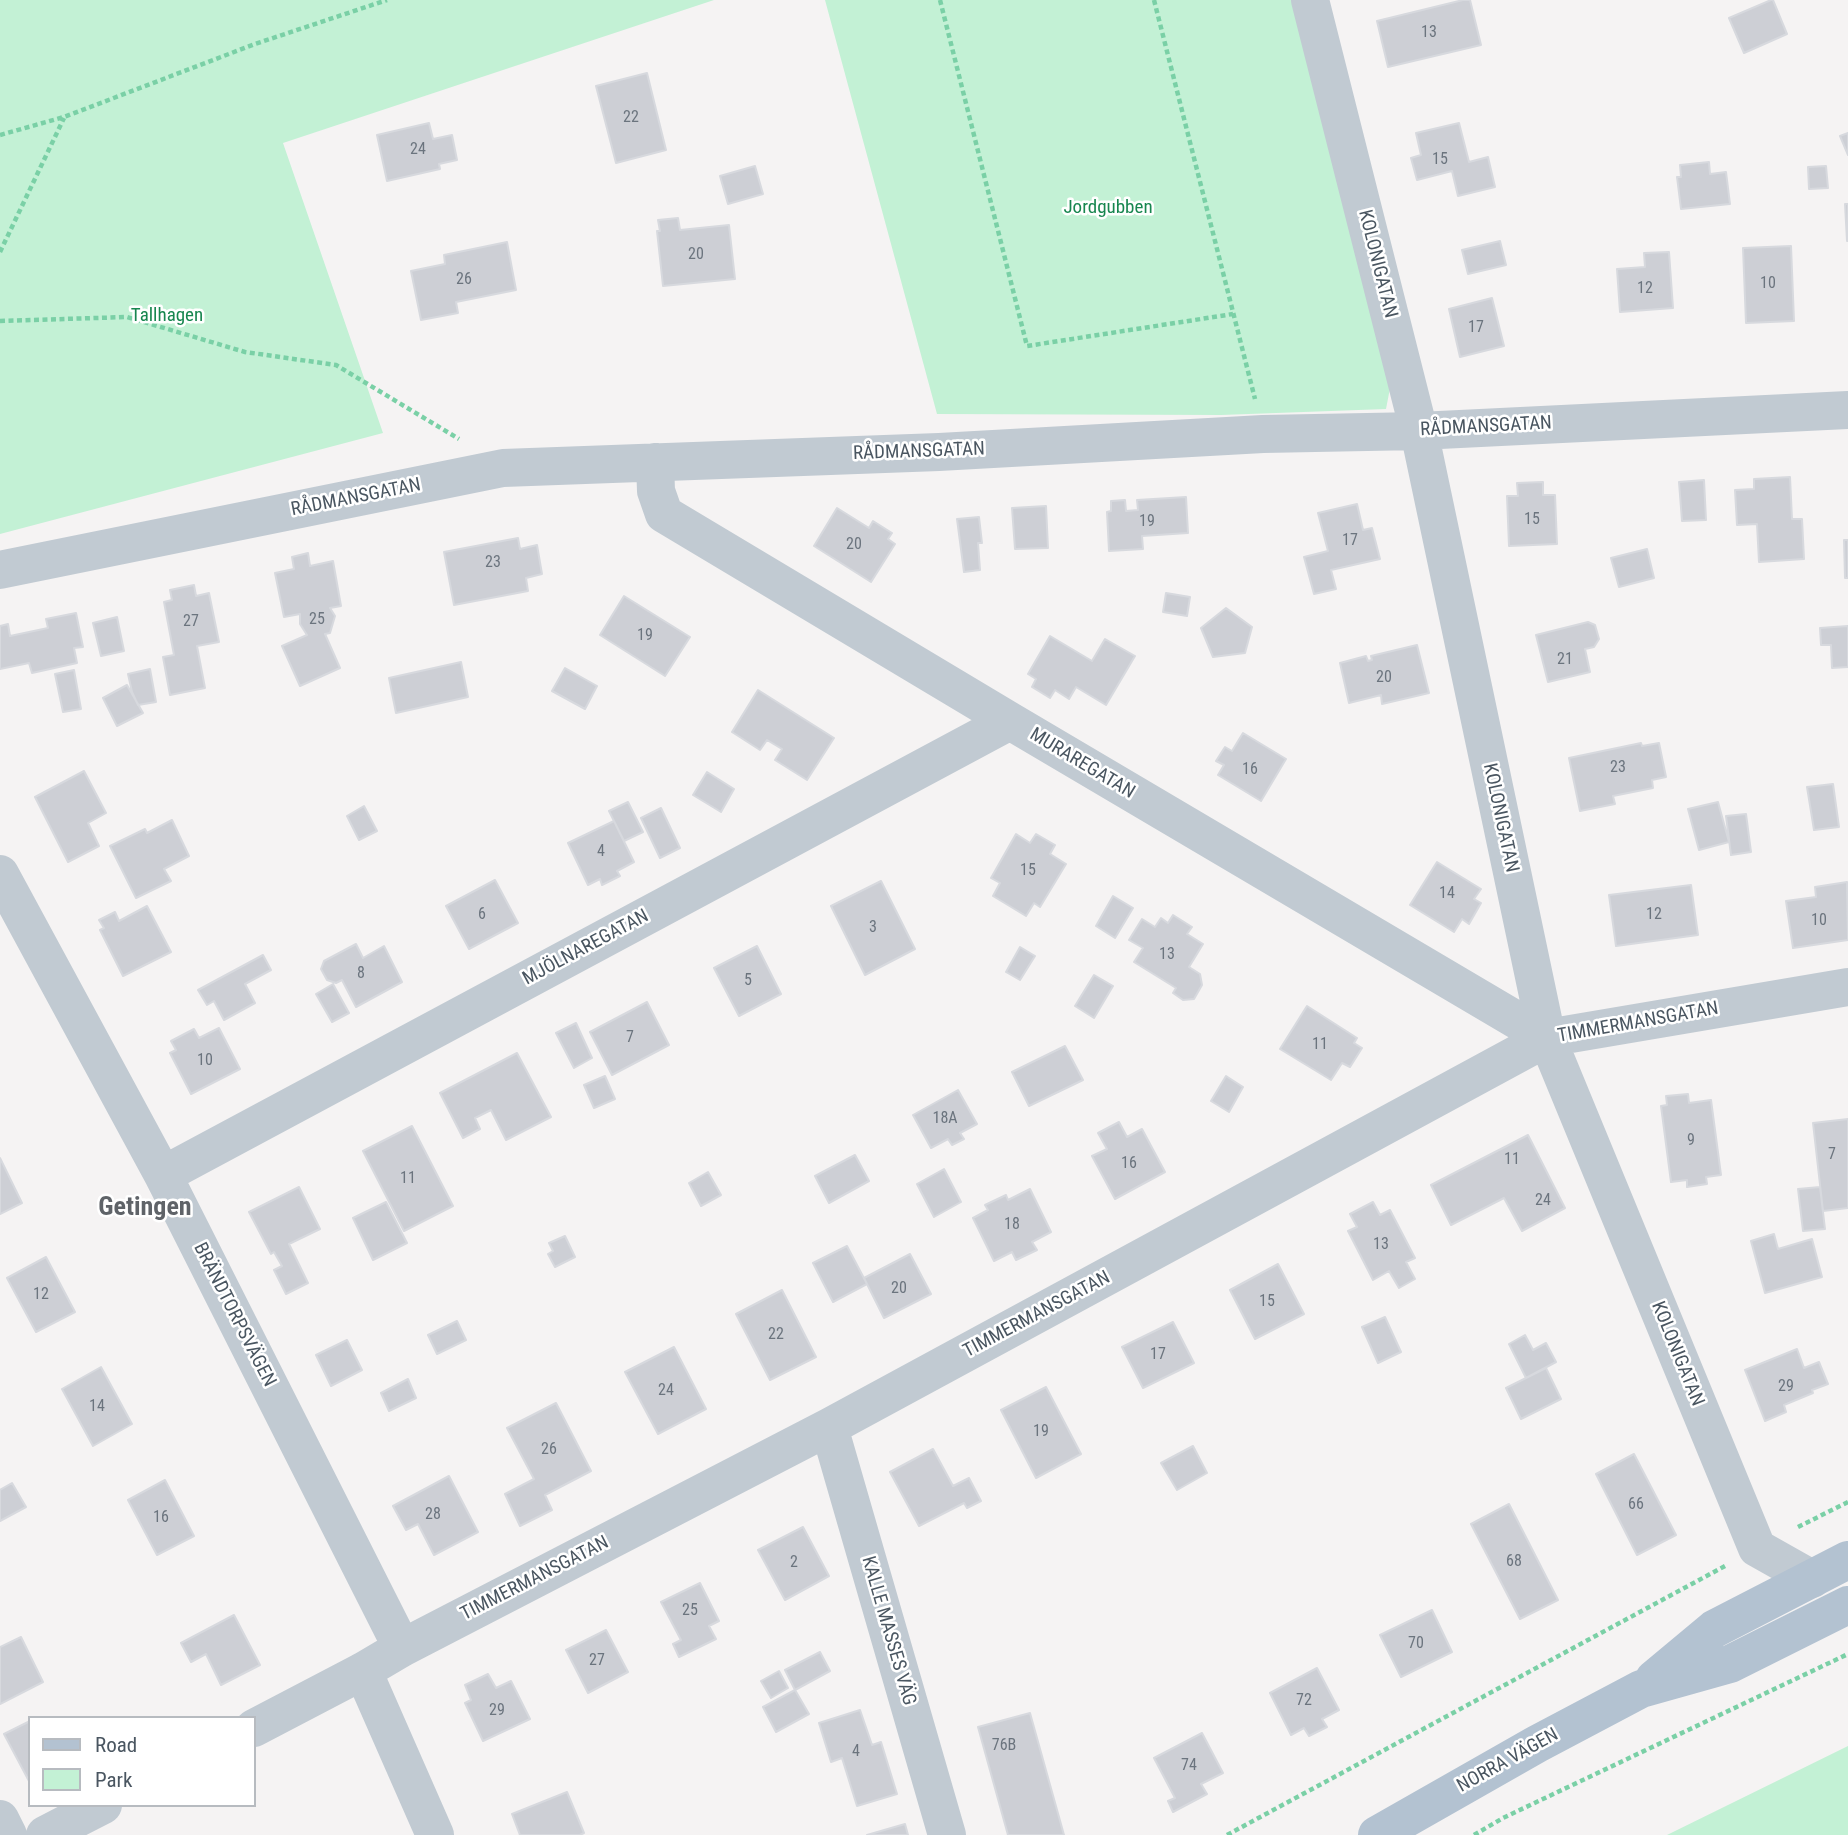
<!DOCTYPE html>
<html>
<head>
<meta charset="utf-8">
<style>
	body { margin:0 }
	#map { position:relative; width:1848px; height:1835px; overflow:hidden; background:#f5f3f3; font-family:"Roboto Condensed",sans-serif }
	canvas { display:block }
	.legend { position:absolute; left:28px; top:1716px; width:228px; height:91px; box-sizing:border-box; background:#fff; border:2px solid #b7bbc0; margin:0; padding:9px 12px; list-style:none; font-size:21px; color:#4a5661 }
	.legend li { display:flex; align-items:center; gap:14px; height:35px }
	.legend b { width:35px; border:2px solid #b7bbc0 }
</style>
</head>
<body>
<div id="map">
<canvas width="1848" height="1835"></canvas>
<ul class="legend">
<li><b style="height:9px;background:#b3c2d1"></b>Road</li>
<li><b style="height:19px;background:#c3f1d5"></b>Park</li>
</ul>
</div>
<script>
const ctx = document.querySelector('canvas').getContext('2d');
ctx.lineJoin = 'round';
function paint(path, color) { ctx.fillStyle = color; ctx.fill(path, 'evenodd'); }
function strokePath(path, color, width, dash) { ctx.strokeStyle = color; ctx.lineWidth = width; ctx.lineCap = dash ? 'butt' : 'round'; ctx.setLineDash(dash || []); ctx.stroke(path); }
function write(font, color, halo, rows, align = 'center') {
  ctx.font = font + ' "Roboto Condensed",sans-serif'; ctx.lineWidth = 5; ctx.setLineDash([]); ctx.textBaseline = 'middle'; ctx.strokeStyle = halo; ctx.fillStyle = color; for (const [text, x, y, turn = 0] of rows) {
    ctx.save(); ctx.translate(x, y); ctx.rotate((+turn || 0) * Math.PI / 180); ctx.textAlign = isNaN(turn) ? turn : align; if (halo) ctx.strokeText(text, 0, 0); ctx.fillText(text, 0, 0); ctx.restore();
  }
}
const green = new Path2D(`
	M0 0H714L283 143 383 433 0 534Z
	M825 0H1297L1391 383 1386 409 1221 415 937 414Z
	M1848 1746V1835H1667L1669 1834Z`);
const building = new Path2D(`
	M1463 0H1470L1481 45 1388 67 1377 21Z
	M1771 0H1773L1787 34 1744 53 1729 18Z
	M647 73 666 150 616 163 596 86Z
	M429 123 433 139 452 135 457 160 439 164 440 169 387 181 377 135Z
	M1459 123 1469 162 1488 157 1495 187 1458 196 1452 171 1417 180 1411 158 1421 155 1416 133Z
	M1848 133V155L1840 136Z
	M1709 162 1710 174 1726 172 1730 204 1681 209 1677 177H1681L1680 165Z
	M755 166 763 194 728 204 720 176Z
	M1826 166 1828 188 1809 189 1808 167Z
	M1845 204H1848V241H1847Z
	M678 218 680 230 729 225 735 279 663 286 657 231H660L658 220Z
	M1500 241 1506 265 1468 274 1462 250Z
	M507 242 516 290 456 302 458 313 421 320 411 271 445 264 444 255Z
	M1791 246 1794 321 1746 323 1743 248Z
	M1669 252 1673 308 1620 312 1617 269 1645 267 1644 253Z
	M1492 298 1504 346 1460 357 1449 309Z
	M1790 477 1792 519H1802L1804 559 1759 562 1757 524 1737 525 1735 490 1754 489V479Z
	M1704 480 1706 520 1682 521 1679 482Z
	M1543 482V495H1555L1557 544 1509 546 1507 496H1518L1517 483Z
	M1186 497 1188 533 1142 536 1143 549 1109 551 1107 512 1111 511V501L1125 500 1126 511 1138 510 1137 500Z
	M1357 504 1363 530 1372 528 1380 559 1331 570 1336 589 1314 594 1304 557 1328 551 1318 513Z
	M1046 506 1048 548 1015 549 1012 508Z
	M837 508 869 528 873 521 892 533 888 539 895 544 871 582 814 546Z
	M979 517 982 543H978L980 570 964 572 957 519Z
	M518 538 520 549 537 545 542 574 526 578 528 591 454 605 444 552Z
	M1844 540H1848V578H1845Z
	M1647 549 1654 578 1619 587 1611 558Z
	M308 553 310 566 333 561 341 606 330 608 335 616 330 633 325 634 340 668 300 686 282 646 307 635 300 624V614L284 617 275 573 294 569 292 557Z
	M194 585 196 596 209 593 219 642 197 646 205 688 170 695 163 657 174 655 164 602 172 600 170 590Z
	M1166 593 1190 597 1187 616 1163 612Z
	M624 596 690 637 665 676 600 635Z
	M1226 608 1252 627 1245 653 1213 657 1201 628Z
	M76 613 83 647 74 648 77 663 32 673 29 663 0 669V626L8 624 10 636 48 628 46 619Z
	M117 617 124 651 101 656 93 623Z
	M1588 622 1595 625 1599 639 1594 647 1585 649 1590 672 1548 682 1536 635Z
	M1848 626V667L1832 668 1831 645H1821L1820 628Z
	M1050 636 1092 661 1105 639 1135 656 1106 705 1076 687 1069 699 1055 690 1050 698 1032 687 1036 679 1028 674Z
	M1417 645 1429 693 1382 704 1381 695 1349 703 1340 663 1366 656 1368 661 1372 660 1371 656Z
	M461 662 468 697 396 713 389 678Z
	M565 668 597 686 585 709 552 691Z
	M150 669 156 702 138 705 132 692 128 674Z
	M74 670 81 709 63 712 55 674Z
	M127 685 143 713 117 726 103 698Z
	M758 690 834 738 807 780 775 760 782 749 767 740 760 750 732 732Z
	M1243 733 1286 759 1261 801 1218 775 1224 765 1216 761 1225 747 1232 751Z
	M1641 743 1642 746 1659 743 1666 777 1652 780 1653 788 1613 796 1615 804 1580 811 1569 758Z
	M84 771 106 813 88 823 99 846 68 862 35 797Z
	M707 772 734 789 721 812 693 795Z
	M1833 784 1839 827 1814 830 1807 787Z
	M628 802 643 832 624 841 609 811Z
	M1718 802 1729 842 1699 850 1688 809Z
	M364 806 377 831 359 840 347 816Z
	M661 808 680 848 660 858 641 818Z
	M1746 814 1751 852 1731 855 1726 816Z
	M172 820 189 856 164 869 171 881 136 898 110 846 145 829 147 833Z
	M614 821 634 862 617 871 620 876 602 885 600 879 588 885 568 843Z
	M1016 834 1030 843 1036 834 1055 845 1050 854 1066 864 1040 907 1034 903 1026 916 993 896 1000 883 991 878Z
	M1437 862 1481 889 1474 899 1481 903 1469 924 1462 919 1454 932 1410 905Z
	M495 880 518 923 469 949 446 906Z
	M881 881 915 949 865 975 831 906Z
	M1847 882 1848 940 1793 948 1786 901 1816 897 1815 887Z
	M1691 885 1698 935 1616 946 1609 895Z
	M1113 896 1133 908 1115 938 1096 926Z
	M147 906 171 952 123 976 100 930 104 928 99 920 115 912 119 921Z
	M1173 915 1192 927 1187 934 1203 944 1189 967 1200 974 1202 985 1194 999 1183 1000 1173 993 1176 988 1134 962 1143 948 1129 940 1142 919 1155 927 1161 918 1168 923Z
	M356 944 363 958 384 946 402 982 356 1007 342 980 336 983 327 980 321 969 324 961Z
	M757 946 781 994 739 1016 714 968Z
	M1020 947 1035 956 1020 980 1006 972Z
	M263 955 271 970 245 984 255 1003 224 1020 214 1001 207 1005 198 990Z
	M1094 975 1113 986 1094 1018 1075 1006Z
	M333 984 349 1013 332 1022 316 994Z
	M647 1002 669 1045 612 1075 590 1032Z
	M1307 1006 1357 1038 1354 1043 1362 1048 1350 1067 1342 1063 1331 1080 1280 1049Z
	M576 1023 592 1058 574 1068 556 1033Z
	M219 1028 240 1069 191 1094 170 1053 176 1050 171 1041 194 1029 199 1038Z
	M1065 1046 1083 1080 1029 1106 1012 1072Z
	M517 1053 551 1117 506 1140 491 1110 475 1118 480 1129 463 1138 440 1093Z
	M605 1076 615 1099 594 1108 584 1085Z
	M1226 1076 1243 1087 1229 1112 1211 1101Z
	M958 1090 977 1124 960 1133 964 1139 952 1145 948 1139 931 1148 913 1115Z
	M1688 1094 1689 1103 1711 1100 1721 1175 1706 1177 1707 1184 1687 1187V1180L1671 1182 1661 1106 1667 1105 1666 1096Z
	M1848 1119V1208L1823 1211 1813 1123Z
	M1119 1122 1127 1137 1142 1129 1165 1172 1115 1199 1092 1156 1107 1149 1098 1133Z
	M412 1126 453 1206 404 1231 363 1151Z
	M1528 1135 1565 1208 1522 1231 1504 1198 1451 1225 1431 1185Z
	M855 1155 869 1181 829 1203 815 1176Z
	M0 1158 22 1203 0 1214Z
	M944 1169 961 1202 934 1217 917 1184Z
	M708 1172 721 1195 701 1206 689 1183Z
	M299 1187 320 1229 289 1244 308 1283 286 1294 274 1270 282 1266 274 1252 271 1254 249 1212Z
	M1820 1187 1825 1229 1803 1231 1798 1189Z
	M1030 1189 1051 1232 1032 1242 1037 1250 1016 1260 1012 1252 994 1261 973 1218 988 1210 985 1205 1006 1195 1008 1200Z
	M386 1202 407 1243 373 1260 353 1218Z
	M1373 1202 1380 1215 1390 1210 1415 1258 1406 1262 1415 1279 1399 1288 1389 1271 1373 1280 1348 1231 1357 1227 1350 1214Z
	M1774 1234 1778 1249 1812 1239 1822 1277 1765 1293 1751 1241Z
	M565 1236 575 1257 555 1267 548 1254 553 1251 549 1243Z
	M847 1246 867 1284 833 1302 813 1263Z
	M910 1254 931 1294 884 1318 864 1278Z
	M46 1257 75 1312 36 1332 7 1278Z
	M1278 1264 1304 1314 1255 1339 1230 1290Z
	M782 1290 816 1357 770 1380 736 1314Z
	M1385 1317 1401 1352 1378 1363 1362 1327Z
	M457 1321 466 1340 437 1354 428 1335Z
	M1173 1322 1194 1363 1143 1388 1122 1347Z
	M1525 1335 1533 1350 1546 1343 1556 1362 1526 1378 1509 1344Z
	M347 1340 362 1370 331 1386 316 1355Z
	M674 1347 706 1409 658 1434 625 1372Z
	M1797 1349 1804 1368 1819 1362 1828 1384 1812 1390 1813 1393 1784 1405 1786 1412 1765 1421 1745 1370Z
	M101 1367 132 1424 93 1446 62 1389Z
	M1546 1368 1561 1399 1521 1419 1506 1388Z
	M408 1379 416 1398 389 1411 381 1393Z
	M1046 1387 1081 1454 1036 1478 1001 1410Z
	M556 1403 591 1471 545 1495 552 1510 520 1526 505 1494 534 1479 507 1428Z
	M1193 1446 1207 1473 1177 1490 1161 1463Z
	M933 1449 953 1486 969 1478 981 1501 967 1508 964 1503 919 1526 890 1472Z
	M1634 1454 1676 1535 1637 1555 1596 1474Z
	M449 1476 478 1532 434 1555 418 1524 406 1530 393 1506Z
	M165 1480 194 1536 157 1555 128 1500Z
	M12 1483 26 1507 0 1521V1490Z
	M1509 1504 1558 1600 1520 1619 1471 1524Z
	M803 1527 829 1576 785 1600 758 1550Z
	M700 1583 719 1621 709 1626 716 1639 679 1657 673 1644 681 1640 661 1602Z
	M1432 1610 1452 1652 1401 1677 1380 1635Z
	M234 1615 260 1665 221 1685 206 1654 191 1662 181 1643Z
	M606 1630 628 1672 588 1693 566 1650Z
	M21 1637 43 1682 0 1704V1647Z
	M820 1652 830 1671 795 1690 785 1670Z
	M1317 1668 1339 1710 1322 1719 1327 1727 1309 1736 1304 1728 1291 1735 1270 1693Z
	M779 1671 788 1688 771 1698 761 1681Z
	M488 1674 496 1688 511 1681 530 1719 483 1741 465 1703 471 1700 465 1685Z
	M795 1690 809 1714 776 1732 763 1707Z
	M860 1710 872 1745 881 1742 897 1794 857 1806 842 1758 831 1762 819 1723Z
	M1030 1713 1064 1835H1008L978 1727Z
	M30 1721V1783L4 1734Z
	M1202 1733 1223 1773 1201 1784 1207 1794 1173 1812 1168 1801 1175 1798 1154 1758Z
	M567 1792 584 1833 580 1835H520L512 1814Z
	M905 1824 908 1835H867Z`);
const path = new Path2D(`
	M940 0 1027 346 1233 314
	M1154 0 1255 399
	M0 135 64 117 255 44 387 0
	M0 252 64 118
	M0 321 127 317 245 352 336 365 459 439
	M1798 1527 1848 1502
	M1227 1835 1725 1566
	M1474 1835 1503 1818 1848 1654`);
const minor = new Path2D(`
	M1310 0 1419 431 1547 1038 1757 1548 1812 1579
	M655 462 656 491 664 514 1010 721 1547 1038
	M0 570 503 468 939 452 1263 434 1419 431 1848 410
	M0 874 163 1175 402 1648
	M163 1175 1010 721
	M829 1427 947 1835
	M363 1671 435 1835
	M254 1728 363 1671 402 1648 829 1427 1547 1038 1848 987
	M0 1819 8 1835
	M45 1835 103 1805`);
const major = new Path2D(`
	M1654 1679 1714 1629 1848 1560
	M1377 1835 1537 1744 1641 1689 1730 1664 1848 1605`);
const numberNames = [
	["13",1429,33],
	["22",631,118],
	["24",418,150],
	["15",1440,160],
	["20",696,255],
	["26",464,280],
	["10",1768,284],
	["12",1645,289],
	["17",1476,328],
	["15",1532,520],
	["19",1147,522],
	["17",1350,541],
	["20",854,545],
	["23",493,563],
	["25",317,620],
	["27",191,622],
	["19",645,636],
	["21",1565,660],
	["20",1384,678],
	["23",1618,768],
	["16",1250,770],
	["4",601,852],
	["15",1028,871],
	["14",1447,894],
	["6",482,915],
	["12",1654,915],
	["10",1819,921],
	["3",873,928],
	["13",1167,955],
	["8",361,974],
	["5",748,981],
	["7",630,1038],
	["11",1320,1045],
	["10",205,1061],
	["18A",945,1119],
	["9",1691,1141],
	["7",1832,1155],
	["11",1512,1160],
	["16",1129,1164],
	["11",408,1179],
	["24",1543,1201],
	["18",1012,1225],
	["13",1381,1245],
	["20",899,1289],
	["12",41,1295],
	["15",1267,1302],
	["22",776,1335],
	["17",1158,1355],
	["29",1786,1387],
	["24",666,1391],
	["14",97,1407],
	["19",1041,1432],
	["26",549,1450],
	["66",1636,1505],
	["28",433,1515],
	["16",161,1518],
	["68",1514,1562],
	["2",794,1563],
	["25",690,1611],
	["70",1416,1644],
	["27",597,1661],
	["72",1304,1701],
	["29",497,1711],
	["76B",1004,1746],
	["4",856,1752],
	["74",1189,1766]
];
const parkNames = [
	["Jordgubben",1108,208],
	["Tallhagen",167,316]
];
const streetNames = [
	["KOLONIGATAN",1377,264,76],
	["RÅDMANSGATAN",1486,427,-3],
	["RÅDMANSGATAN",919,452,-2],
	["RÅDMANSGATAN",356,498,-11],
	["MURAREGATAN",1082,764,31],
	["KOLONIGATAN",1500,818,78],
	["MJÖLNAREGATAN",586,948,-28],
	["TIMMERMANSGATAN",1638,1023,-10],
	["BRÄNDTORPSVÄGEN",234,1315,63],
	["TIMMERMANSGATAN",1037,1315,-28],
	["KOLONIGATAN",1677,1354,68],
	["TIMMERMANSGATAN",535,1579,-27],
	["KALLE MASSES VÄG",888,1631,74],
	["NORRA VÄGEN",1508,1761,-29]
];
const districtNames = [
	["Getingen",145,1208]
];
paint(green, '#c3f1d5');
paint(building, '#cdcfd5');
strokePath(building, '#d7d9de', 2);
strokePath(path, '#7ad0a6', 4.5, [5, 3.5]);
strokePath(minor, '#c1cad2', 38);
strokePath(major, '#b3c2d1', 38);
write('16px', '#6b747e', null, numberNames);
write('19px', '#17864f', '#fff', parkNames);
write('19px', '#4a5661', '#fff', streetNames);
write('bold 26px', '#5f6368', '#fff', districtNames);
</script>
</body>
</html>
